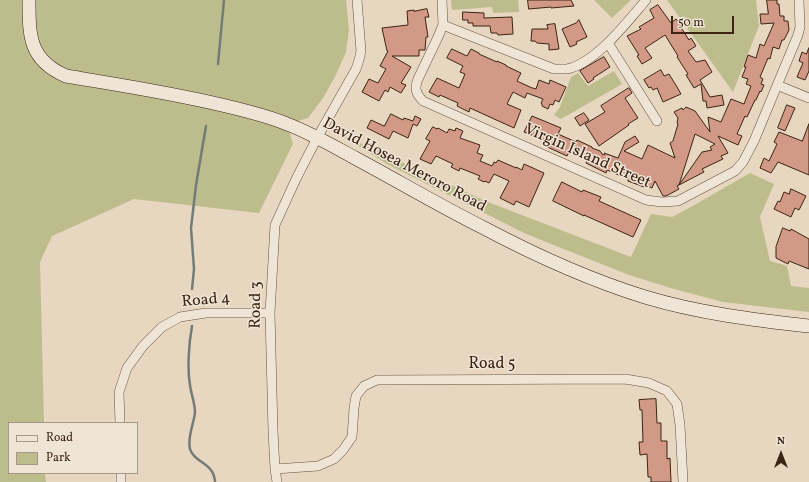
<!DOCTYPE html>
<html>
<head>
<meta charset="utf-8">
<style>
	body { margin:0 }
	#map { position:relative; width:809px; height:482px; overflow:hidden; background:#e7d7c0; font-family:Vollkorn,serif }
	canvas { display:block }
	.legend { position:absolute; left:8px; top:422px; width:130px; height:52px; box-sizing:border-box; background:#efe5d6; border:1px solid #a79788; margin:0; padding:5px 7px; list-style:none; font-size:12px; color:#3c2313 }
	.legend li { display:flex; align-items:center; gap:8px; height:20px }
	.legend b { width:20px; border:1px solid #a79788 }
	.north { position:absolute; left:761px; top:434px; width:40px; height:40px; -webkit-text-stroke:3px #efe5d6; paint-order:stroke; rotate:0deg; font-size:11px; font-weight:700; line-height:16px; text-align:center; color:#3c2313 }
	.north::after { content:''; display:block; margin:auto; width:14px; height:18px; background:#3c2313; clip-path:polygon(50% 0,100% 100%,50% 72%,0 100%) }
	.scale { position:absolute; left:671px; top:16px; width:63px; height:18px; box-sizing:border-box; border:2px solid #3c2313; border-top:0; padding-left:5px; font-size:12px; line-height:14px; white-space:nowrap; color:#3c2313; -webkit-text-stroke:3px #efe5d6; paint-order:stroke }
</style>
</head>
<body>
<div id="map">
<canvas width="809" height="482"></canvas>
<ul class="legend">
<li><b style="height:5px;background:#efe5d6"></b>Road</li>
<li><b style="height:11px;background:#bdbc8d"></b>Park</li>
</ul>
<div class="north">N</div>
<div class="scale">50 m</div>
</div>
<script>
const ctx = document.querySelector('canvas').getContext('2d');
ctx.lineJoin = 'round';
function paint(path, color) { ctx.fillStyle = color; ctx.fill(path, 'evenodd'); }
function strokePath(path, color, width, dash) { ctx.strokeStyle = color; ctx.lineWidth = width; ctx.lineCap = dash ? 'butt' : 'round'; ctx.setLineDash(dash || []); ctx.stroke(path); }
function write(font, color, halo, rows, align = 'center') {
  ctx.font = font + ' Vollkorn,serif'; ctx.lineWidth = 3; ctx.setLineDash([]); ctx.textBaseline = 'middle'; ctx.strokeStyle = halo; ctx.fillStyle = color; for (const [text, x, y, turn = 0] of rows) {
    ctx.save(); ctx.translate(x, y); ctx.rotate((+turn || 0) * Math.PI / 180); ctx.textAlign = isNaN(turn) ? turn : align; if (halo) ctx.strokeText(text, 0, 0); ctx.fillText(text, 0, 0); ctx.restore();
  }
}
const green = new Path2D(`
	M0 0H346L349 30 346 52 336 75 323 98 308 118 287 124 293 144 259 213 134 199 52 236 40 262 44 423H9V473H45L46 482H0Z
	M451 0H518L519 12 493 13 492 7 452 10Z
	M594 0H631L612 18Z
	M667 0H756L759 26 733 92Z
	M614 71 622 84 561 119 554 115 560 107 571 77 578 73 588 86Z
	M334 131 488 202 631 257 651 214 672 217 689 208 750 173 774 184 760 217 770 261 787 266 791 286 809 288V312L723 302 674 289 629 275 526 234 387 164Z`);
const stream = new Path2D(`
	M218 64 224 0
	M192 289 194 269 191 228 196 185 206 126
	M192 326C189 343 187 368 190 385 191 394 195 403 195 412 194 424 187 437 190 449 194 463 214 462 215 482`);
const building = new Path2D(`
	M528 0H571L574 6 551 8V7L529 9Z
	M767 0H777V4H779L780 16H784V21H788L789 30 784 40H782L779 49 773 47 770 59 768 58 760 77 763 79 761 84 764 85 761 92 760 91 756 100H755L747 117 745 116 737 134 742 136 738 145 718 136 728 153 721 156 723 159 702 169 704 172 679 185 702 152 712 150 710 147 715 144 695 134 679 185 677 186 679 189 666 196H663L655 181 652 188 645 185 644 187 628 181V179L607 170 606 173 586 163 587 161 584 159 585 157 570 150 567 156 543 145 545 141 544 140 524 132 532 116 561 128 558 134 576 142 577 140 592 147V148L600 151 603 155 605 154 604 153 618 158 625 142 635 136 639 142 624 151 642 159 648 145 675 158 670 143 673 141 678 124 677 123 678 118 674 112 682 108 683 110 686 107 695 111 710 132 708 117 721 122 731 99 744 104 751 86 746 84 748 79 742 77 746 67H744L748 55 756 58 760 44 764 46 774 23 761 24 760 14H768Z
	M658 5 671 23 676 19 681 25 680 26 689 40 691 38 696 46 688 51 696 62 705 60 712 72 700 80 710 97 722 95 724 105 707 108 706 101H703L701 84 694 88 686 75 688 74 677 57 678 56 665 35 645 48 652 58 642 64 637 56 639 55 627 36 641 29 639 27 654 18 650 10Z
	M427 9 429 17H425L428 37H426L425 50H419V56H392L411 67 401 83 406 85 401 93 390 87 388 92 385 90 379 101 362 92 369 79 378 83 386 69 380 66 388 51H387L382 28 408 25 407 11 414 10V11Z
	M463 12 484 13V18L512 17 513 34 498 35 497 33H491L490 26H473V23H468V20H463Z
	M579 20 587 37 576 42 577 44 570 47 562 29 576 23Z
	M555 24 559 49 549 50V44L537 43 535 41H531L532 29H548L547 25Z
	M809 48V71L805 80 797 77 803 63 799 61 802 52 806 54Z
	M452 49 467 56 471 49 479 53V54L497 62V61L506 65V66L521 73 517 81 532 88H533L536 89 539 80 549 84 550 80 566 87 559 102 555 100 553 105 550 104 548 109 542 106V104L541 103 543 99 527 93 525 98 513 92 507 104 521 110 514 128 470 108 469 112 457 106 458 103 440 95 439 97 429 92 437 78 459 88 465 74 460 72 463 66 447 58Z
	M604 57 610 67 593 78 594 79 588 83 580 71Z
	M661 70 664 76 669 74 677 87 681 94 663 102 657 88 653 90 651 87 649 88 644 80Z
	M629 88 632 93 625 98 638 118 628 124 629 125 599 146 585 124 605 112 601 106Z
	M787 105 795 108 785 131 778 128Z
	M584 113 589 120 580 126 575 118Z
	M391 114 403 120 404 118 413 121 415 116 421 119 417 126 413 124 408 138 393 131 389 139 367 128 371 120 384 126Z
	M809 124V175L778 162 771 173 760 168 764 158 769 161 777 144 774 142 779 132 802 141Z
	M433 127 437 129 438 128 447 133 449 129 455 131 456 128 463 131 460 138 480 145 477 153 483 155 480 161 492 166 494 162 496 163 498 160 516 168V167L522 170 524 164 544 173 529 207 516 201 514 205 500 198 509 181 494 174 489 183 485 181 484 182 478 179 480 176 460 168 459 171 451 167 453 164 436 156 431 164 420 159 430 141 426 139Z
	M562 182 582 192 583 190 601 197 599 201 641 220 633 237 584 215V216L553 201Z
	M791 189 806 196 799 210 795 208 791 217 774 209 778 201 780 202 784 192 789 194Z
	M783 228 790 231 791 229 809 239V269L789 261 788 264 776 258V247Z
	M656 399 657 423H661V441H667V459L670 458 671 482H651V477H648L647 454 640 455 639 442H643L642 410H640L639 400Z`);
const minor = new Path2D(`
	M442 0 443 25 438 37 418 79C414 88 416 94 423 101L646 200 662 202 678 201 735 171 743 162 754 141 798 35 800 27 799 0
	M443 25 554 69C558 69 563 69 567 69 596 63 627 22 646 0
	M608 43 657 121
	M777 85 809 98
	M120 423 119 392 127 368 143 346 162 327 180 317 206 313H270
	M275 469 318 466 334 459 343 450 352 437 353 423 354 408 356 396 364 386 377 380 625 379 649 383 667 391 677 404 680 425 683 482
	M121 473V482
	M277 482 275 469 273 431 270 313 275 225 296 179 317 138 356 69 359 60 361 51 357 0`);
const secondary = new Path2D(`
	M29 0C29 36 29 60 66 76 120 85 173 93 226 106 247 111 268 116 287 124 311 133 333 146 355 158 398 181 440 206 484 228 535 255 590 280 645 297 698 313 754 320 809 326`);
const streetNames = [
	["Virgin Island Street",587,157,24],
	["David Hosea Meroro Road",404,166,28],
	["Road 4",206,301,-5],
	["Road 3",257,305,-89],
	["Road 5",492,365]
];
paint(green, '#bdbc8d');
strokePath(stream, '#757c78', 2.5);
paint(building, '#d29986');
strokePath(building, '#3c2313', 1);
strokePath(minor, '#67503e', 10);
strokePath(secondary, '#3c2313', 14);
strokePath(minor, '#efe5d6', 9);
strokePath(secondary, '#efe5d6', 13);
write('16px', '#3c2313', '#efe5d6', streetNames);
</script>
</body>
</html>
